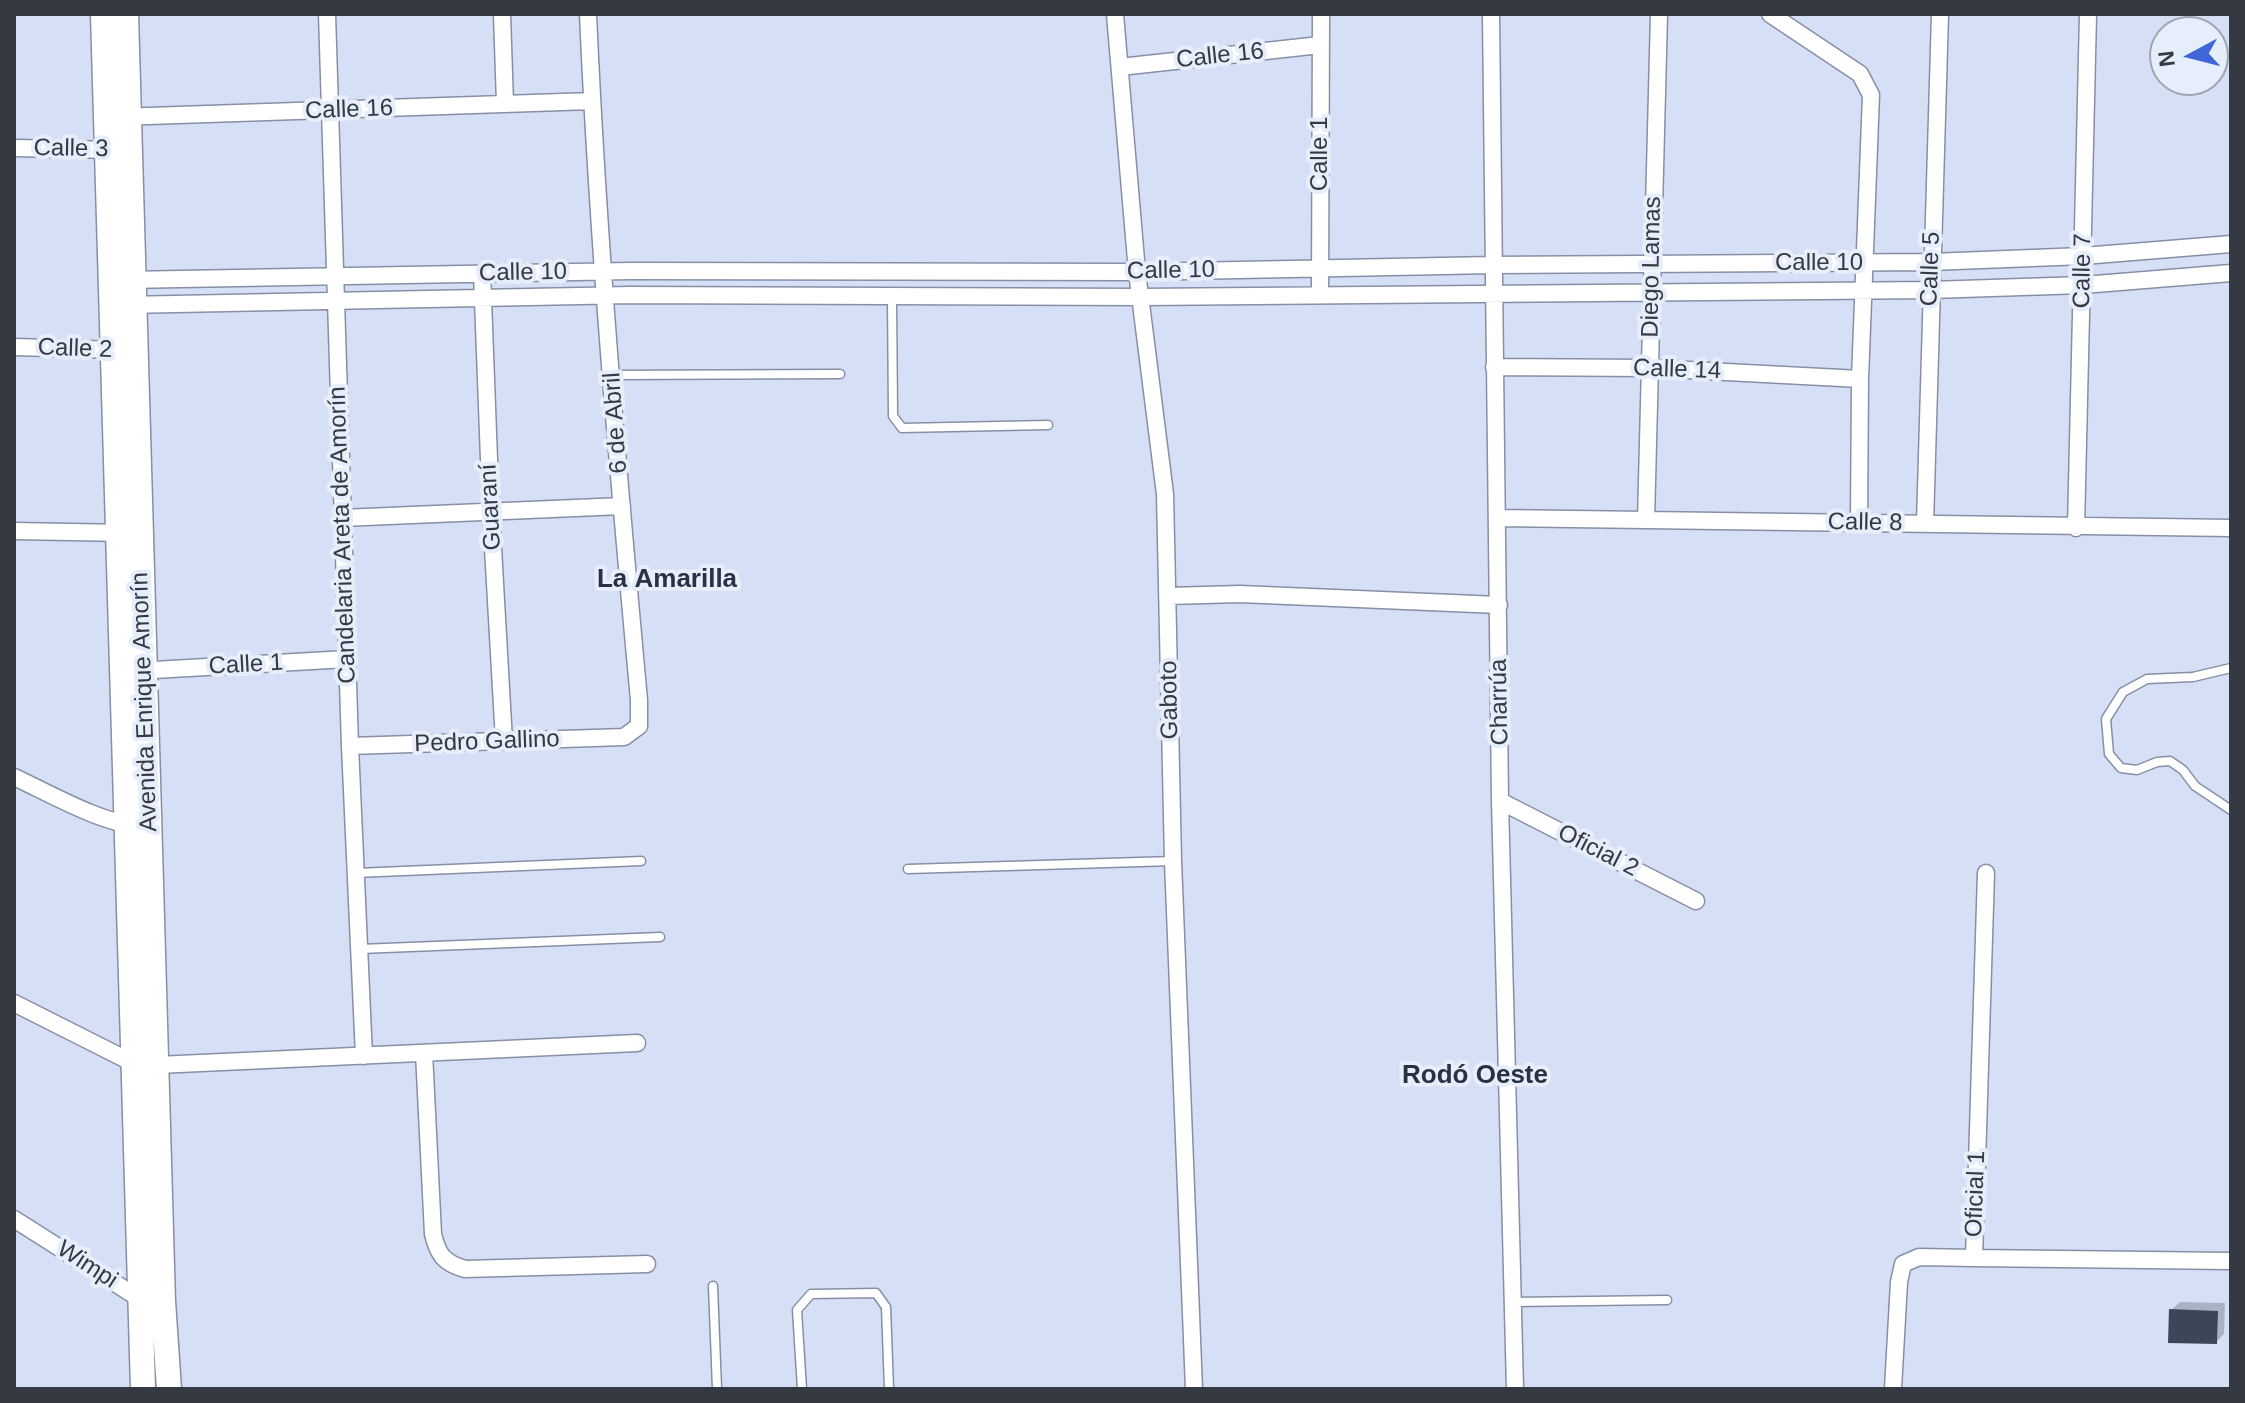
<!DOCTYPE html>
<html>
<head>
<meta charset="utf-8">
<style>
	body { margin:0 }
	#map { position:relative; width:2245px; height:1403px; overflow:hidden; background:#d5e0f7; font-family:Arial,sans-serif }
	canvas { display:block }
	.frame { position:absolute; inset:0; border:16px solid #353942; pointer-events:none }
	.north { position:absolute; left:2149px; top:16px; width:80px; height:80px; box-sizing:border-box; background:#e6edfb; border:2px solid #9fa5b1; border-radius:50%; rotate:263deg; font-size:22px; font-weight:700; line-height:32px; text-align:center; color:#353942 }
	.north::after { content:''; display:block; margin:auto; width:28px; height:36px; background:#3f67d8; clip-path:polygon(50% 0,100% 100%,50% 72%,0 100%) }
</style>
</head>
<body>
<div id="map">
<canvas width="2245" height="1403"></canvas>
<div class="frame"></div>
<div class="north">N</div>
</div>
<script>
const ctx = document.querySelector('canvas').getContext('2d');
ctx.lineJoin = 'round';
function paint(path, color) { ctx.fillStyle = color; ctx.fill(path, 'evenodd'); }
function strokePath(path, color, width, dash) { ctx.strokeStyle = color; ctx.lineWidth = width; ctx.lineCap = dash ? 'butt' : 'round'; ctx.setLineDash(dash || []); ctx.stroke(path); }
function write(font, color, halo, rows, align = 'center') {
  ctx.font = font + ' Arial,sans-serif'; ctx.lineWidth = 8; ctx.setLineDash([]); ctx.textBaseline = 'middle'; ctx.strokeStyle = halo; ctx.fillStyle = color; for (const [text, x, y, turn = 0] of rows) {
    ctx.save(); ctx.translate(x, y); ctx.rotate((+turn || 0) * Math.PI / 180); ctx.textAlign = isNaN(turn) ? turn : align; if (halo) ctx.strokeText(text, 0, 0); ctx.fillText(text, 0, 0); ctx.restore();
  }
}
const shadow = new Path2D(`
	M2180 1302 2225 1303 2224 1334 2216 1342 2171 1310Z`);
const building = new Path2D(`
	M2169 1309 2218 1311 2217 1344 2168 1343Z`);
const lane = new Path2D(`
	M892 297 893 416 902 428 1048 425
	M612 375 840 374
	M2231 668 2193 677 2147 679 2123 692 2106 719 2109 754 2121 768 2137 770 2157 762 2170 761 2183 770 2195 786 2231 810
	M908 869 1173 861
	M356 873 641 861
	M360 949 660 937
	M713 1286 717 1389
	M1513 1302 1667 1300
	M802 1389 797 1310 811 1294 876 1293 886 1307 889 1389`);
const street = new Path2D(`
	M327 14 350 746 364 1056
	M502 14 505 104
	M1115 14 1137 272 1165 494 1173 861 1194 1389
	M1491 14 1500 801 1515 1389
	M1770 14 1860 74 1871 95 1860 379 1859 523
	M1120 67 1320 45
	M119 117 592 101
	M14 148 115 150
	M482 273 491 513 504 741
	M125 280 631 271 1137 272 1493 265 1931 262 2083 256 2231 244
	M1320 294 1321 14
	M125 305 630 295 1142 297 1931 290 2083 285 2231 273
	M14 347 121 350
	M1494 367 1650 368 1860 379
	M342 518 622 506
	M1499 518 2231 528
	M1646 520 1659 14
	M1925 524 1940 14
	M2076 528 2088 14
	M14 531 127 533
	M1168 596 1240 594 1499 605
	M136 671 347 659
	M350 746 624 737 639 726V700C618 472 598 243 588 14
	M14 777C43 790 106 826 135 824
	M1500 801 1696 901
	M1986 873 1974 1258 2231 1261
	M14 1003 135 1064 157 1065 637 1043
	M424 1053 433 1234C438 1255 444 1263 465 1269L647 1264
	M14 1219 140 1299 146 1300
	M1893 1389 1899 1282 1903 1264 1919 1257 1974 1258`);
const secondary = new Path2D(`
	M103 14 143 1389
	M126 14 163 1301 169 1389`);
const streetNames = [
	["Calle 16",1220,56,-6],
	["Calle 16",349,110,-2],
	["Calle 3",71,149,1],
	["Calle 1",1320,154,-90],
	["Calle 10",1819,263],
	["Diego Lamas",1652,267,-89],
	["Calle 5",1931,269,-88],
	["Calle 10",1171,271,-1],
	["Calle 7",2083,271,-89],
	["Calle 10",523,273,-1],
	["Calle 2",75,349,2],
	["Calle 14",1677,370,2],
	["6 de Abril",616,423,-94],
	["Guaraní",491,507,-93],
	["Calle 8",1865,523,1],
	["Candelaria Areta de Amorín",343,535,-92],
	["Calle 1",246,665,-3],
	["Gaboto",1170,700,-91],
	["Avenida Enrique Amorín",145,702,-92],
	["Charrúa",1500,702,-91],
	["Pedro Gallino",487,742,-2],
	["Oficial 2",1598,851,27],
	["Oficial 1",1976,1194,-88],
	["Wimpi",87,1265,33]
];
const neighbourhoodNames = [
	["La Amarilla",667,580],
	["Rodó Oeste",1475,1076]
];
paint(shadow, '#0003');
paint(building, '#3d4658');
strokePath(lane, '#868fa5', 11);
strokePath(street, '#868fa5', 19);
strokePath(secondary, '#868fa5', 27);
strokePath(lane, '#fff', 8);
strokePath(street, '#fff', 16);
strokePath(secondary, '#fff', 24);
write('24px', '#353942', '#e6edfb', streetNames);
write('bold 26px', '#293142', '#e6edfb', neighbourhoodNames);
</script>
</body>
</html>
